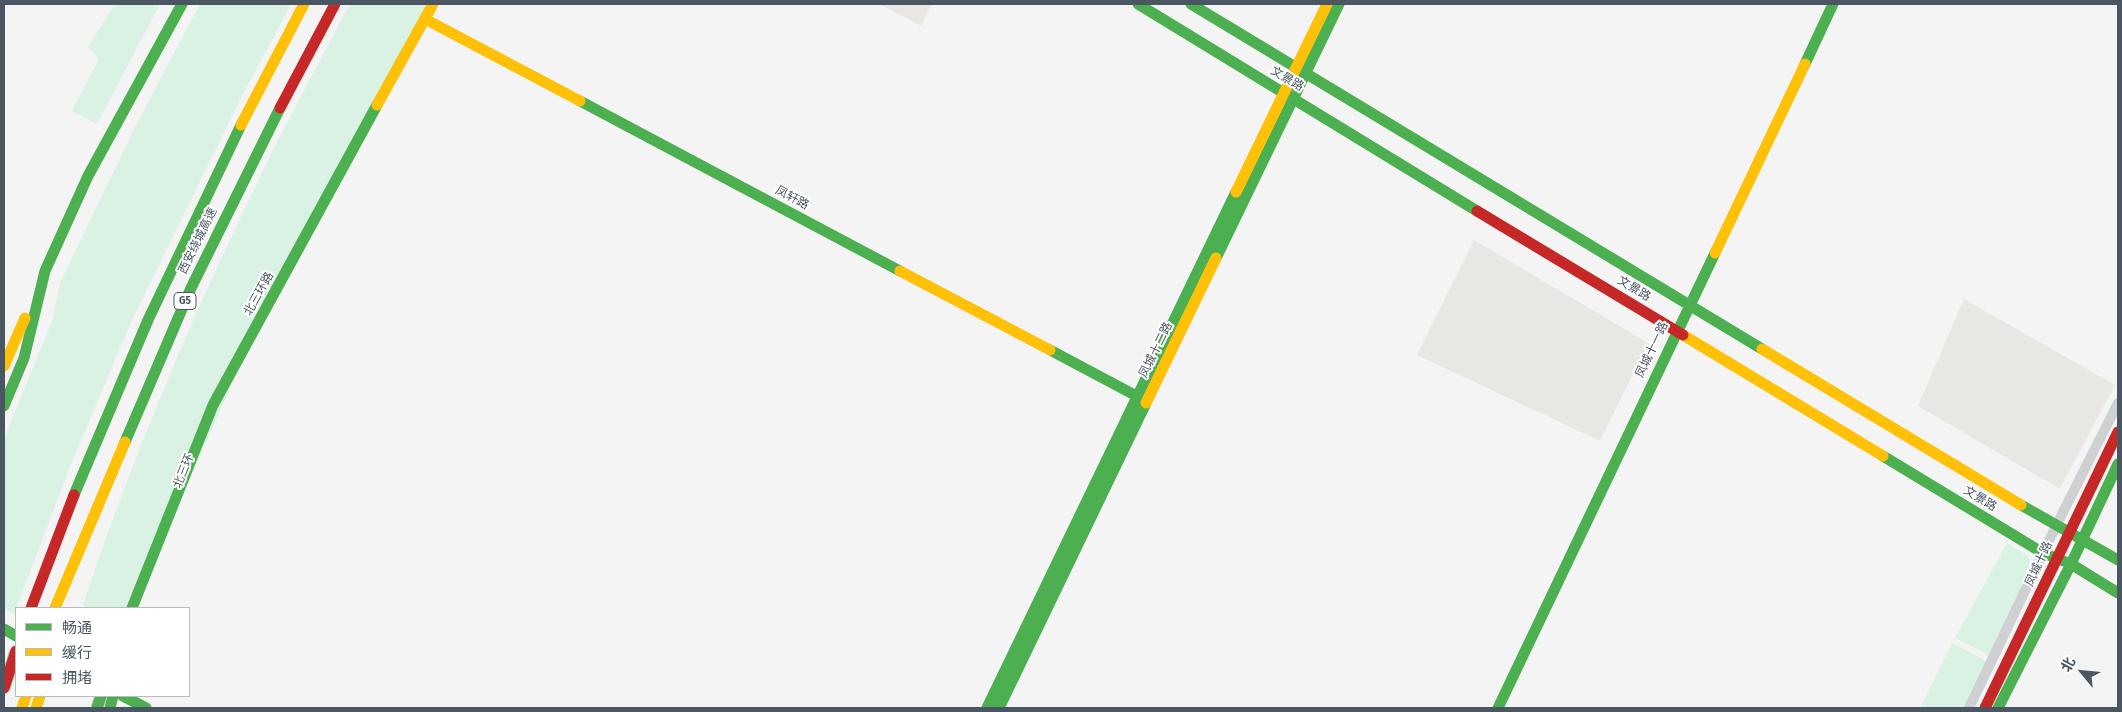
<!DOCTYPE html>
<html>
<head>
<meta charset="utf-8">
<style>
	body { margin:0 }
	#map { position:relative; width:2122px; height:712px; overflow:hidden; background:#f4f4f4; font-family:"Fira Sans Condensed","Noto Sans SC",sans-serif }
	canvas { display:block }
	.frame { position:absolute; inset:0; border:5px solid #4a5661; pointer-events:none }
	.legend { position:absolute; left:15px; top:607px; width:175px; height:90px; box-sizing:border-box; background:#fff; border:1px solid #b7bbc0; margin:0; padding:6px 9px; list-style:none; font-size:15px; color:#4a5661 }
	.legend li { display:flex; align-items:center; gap:10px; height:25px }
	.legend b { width:25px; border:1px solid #b7bbc0 }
	.north { position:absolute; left:2057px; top:647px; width:50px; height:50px; -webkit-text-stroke:4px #fff; paint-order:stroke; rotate:298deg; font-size:14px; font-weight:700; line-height:20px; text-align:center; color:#4a5661 }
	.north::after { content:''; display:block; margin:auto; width:18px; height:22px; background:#4a5661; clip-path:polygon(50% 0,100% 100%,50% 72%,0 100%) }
</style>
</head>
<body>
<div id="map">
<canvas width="2122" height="712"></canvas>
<div class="frame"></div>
<ul class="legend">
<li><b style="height:6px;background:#4caf50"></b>畅通</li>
<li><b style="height:6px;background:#ffc107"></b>缓行</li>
<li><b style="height:6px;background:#c62828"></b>拥堵</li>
</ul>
<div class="north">北</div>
</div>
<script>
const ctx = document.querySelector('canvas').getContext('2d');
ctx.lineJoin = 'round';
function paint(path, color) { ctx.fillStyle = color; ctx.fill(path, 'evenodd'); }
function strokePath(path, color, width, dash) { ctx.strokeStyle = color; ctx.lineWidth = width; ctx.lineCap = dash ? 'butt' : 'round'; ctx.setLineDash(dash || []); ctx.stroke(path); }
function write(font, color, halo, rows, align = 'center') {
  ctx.font = font + ' "Fira Sans Condensed","Noto Sans SC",sans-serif'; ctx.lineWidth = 4; ctx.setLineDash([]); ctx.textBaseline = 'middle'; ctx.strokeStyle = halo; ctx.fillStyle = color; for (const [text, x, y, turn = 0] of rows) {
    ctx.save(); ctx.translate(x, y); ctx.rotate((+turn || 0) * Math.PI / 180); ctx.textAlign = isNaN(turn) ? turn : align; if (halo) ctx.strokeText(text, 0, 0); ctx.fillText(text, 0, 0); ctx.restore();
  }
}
const commercial = new Path2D(`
	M879 4H932L921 26Z
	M1474 240 1648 343 1600 441 1417 355Z
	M1964 299 2115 385 2060 489 1918 406Z`);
const green = new Path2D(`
	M115 4H160L97 124 72 111 99 59 88 47Z
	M200 4H291L241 98 131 322 69 469 14 614 4 609V439L52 321 60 283 135 127Z
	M350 4H427L260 320 133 608H82C131 460 192 316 261 175 289 117 320 61 350 4Z
	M2007 543 2028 556 2032 568 1995 658 1955 638Z
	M1952 643 1992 664 1971 708H1920Z`);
const street = new Path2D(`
	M1969 708 2056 526 2118 403`);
const fast = new Path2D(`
	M1138 4 1477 211
	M1191 4 1762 349
	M1805 64 1833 4
	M580 101 900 271
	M1216 258 1339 4
	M1050 350 1146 401
	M4 406 24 358 45 271 88 176 182 4
	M125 442 191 288 280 108
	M1883 456 2043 553 2071 564 2118 593
	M74 495 148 320 241 125
	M2021 505 2118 560
	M132 608 213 405 377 105
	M4 629 16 636
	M123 696 146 708
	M110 708 113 696
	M987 708 1236 192
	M999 708 1146 403
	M1498 708 1715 253
	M1998 708 2071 564 2118 464`);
const slow = new Path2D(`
	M425 19 580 101
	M377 105 433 4
	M241 125 304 4
	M1236 192 1327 4
	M1715 253 1805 64
	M900 271 1050 350
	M1683 335 1883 456
	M1762 349 2021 505
	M4 366 25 318
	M1146 403 1216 258
	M55 608 125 442
	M22 708 26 696
	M36 708 40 696`);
const jam = new Path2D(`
	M280 108 335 4
	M1477 211 1683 335
	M31 608 74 495
	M1985 708 2118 432`);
const fastBridge = new Path2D(`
	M97 708 101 696`);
const jamBridge = new Path2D(`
	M4 688 16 651`);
const shields = [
	[185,301,22]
];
const shieldNames = [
	["G5",185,301]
];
const streetNames = [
	["文景路",1287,79,30],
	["凤轩路",792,198,28],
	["西安绕城高速",198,241,-64],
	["文景路",1634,289,31],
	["北三环路",259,294,-61],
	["凤城十二路",1156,350,-64],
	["凤城十一路",1652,350,-65],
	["北三环",184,471,-68],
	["文景路",1980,499,31],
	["凤城十路",2039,564,-65]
];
paint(commercial, '#e8e7e3');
paint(green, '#d9f2e3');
strokePath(street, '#ced0d2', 10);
strokePath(fast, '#4caf50', 11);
strokePath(slow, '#ffc107', 11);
strokePath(jam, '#c62828', 11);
strokePath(fastBridge, '#b9bec3', 13, []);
strokePath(jamBridge, '#b9bec3', 13, []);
strokePath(fastBridge, '#4caf50', 11);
strokePath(jamBridge, '#c62828', 11);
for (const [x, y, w] of shields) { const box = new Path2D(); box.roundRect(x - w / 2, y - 8.5, w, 17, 4); ctx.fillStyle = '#fff'; ctx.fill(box); strokePath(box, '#4a5661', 1); }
write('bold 11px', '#4a5661', null, shieldNames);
write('12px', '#4a5661', '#fff', streetNames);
</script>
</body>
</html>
